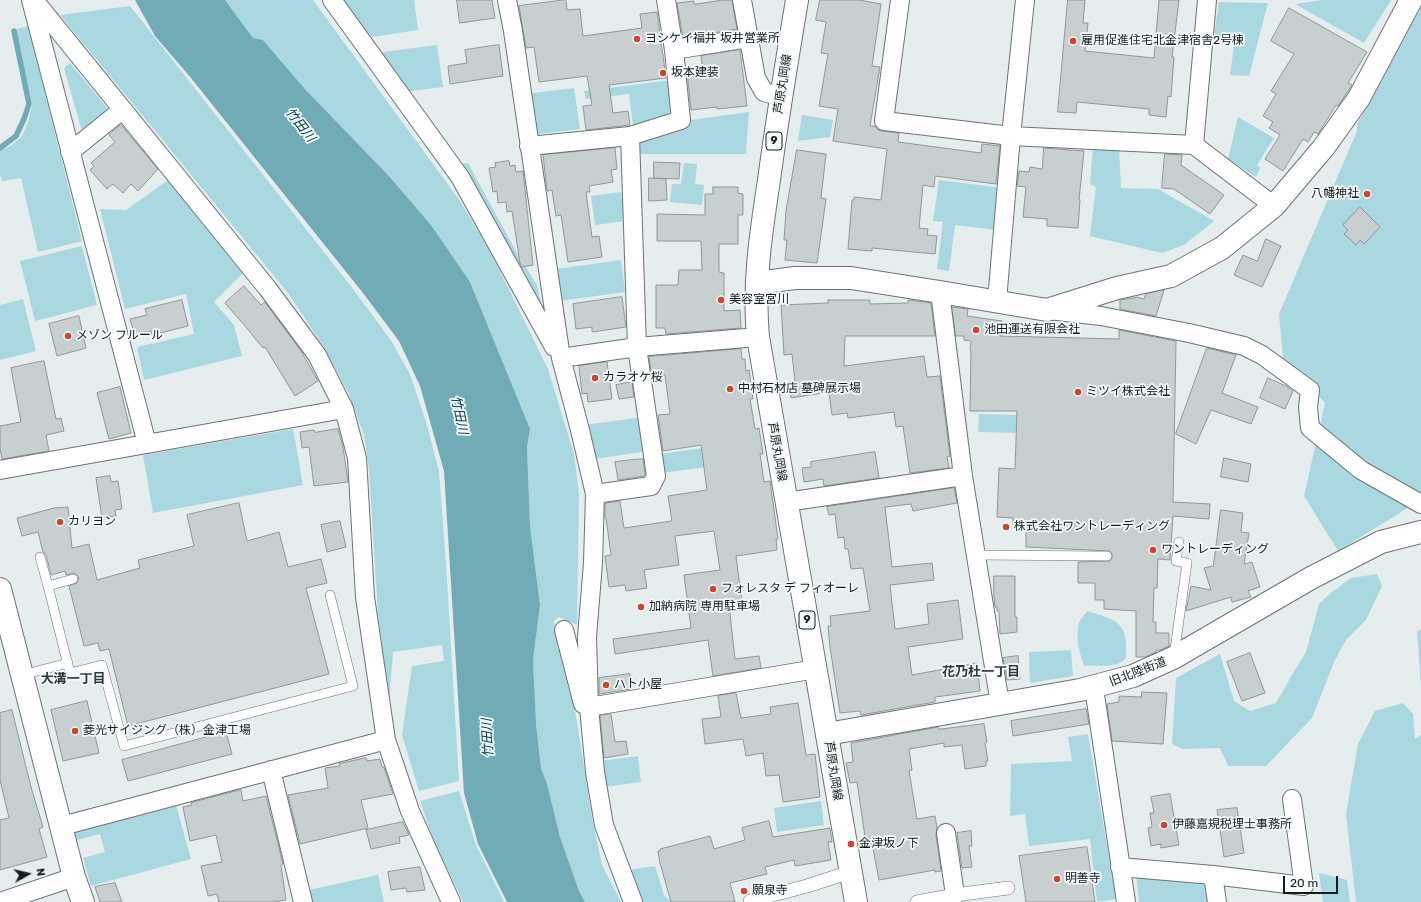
<!DOCTYPE html>
<html>
<head>
<meta charset="utf-8">
<style>
	body { margin:0 }
	#map { position:relative; width:1421px; height:902px; overflow:hidden; background:#e5edee; font-family:Rubik,sans-serif }
	canvas { display:block }
	.north { position:absolute; left:8px; top:854px; width:40px; height:40px; -webkit-text-stroke:3px #f2fafc; paint-order:stroke; rotate:82deg; font-size:11px; font-weight:700; line-height:16px; text-align:center; color:#191c1c }
	.north::after { content:''; display:block; margin:auto; width:14px; height:18px; background:#191c1c; clip-path:polygon(50% 0,100% 100%,50% 72%,0 100%) }
	.scale { position:absolute; left:1283px; top:876px; width:55px; height:18px; box-sizing:border-box; border:2px solid #191c1c; border-top:0; padding-left:5px; font-size:12px; line-height:14px; white-space:nowrap; color:#191c1c; -webkit-text-stroke:3px #f2fafc; paint-order:stroke }
</style>
</head>
<body>
<div id="map">
<canvas width="1421" height="902"></canvas>
<div class="north">N</div>
<div class="scale">20 m</div>
</div>
<script>
const ctx = document.querySelector('canvas').getContext('2d');
ctx.lineJoin = 'round';
function paint(path, color) { ctx.fillStyle = color; ctx.fill(path, 'evenodd'); }
function strokePath(path, color, width, dash) { ctx.strokeStyle = color; ctx.lineWidth = width; ctx.lineCap = dash ? 'butt' : 'round'; ctx.setLineDash(dash || []); ctx.stroke(path); }
function write(font, color, halo, rows, align = 'center') {
  ctx.font = font + ' Rubik,"Noto Sans JP",sans-serif'; ctx.lineWidth = 3.5; ctx.setLineDash([]); ctx.textBaseline = 'middle'; ctx.strokeStyle = halo; ctx.fillStyle = color; for (const [text, x, y, turn = 0] of rows) {
    ctx.save(); ctx.translate(x, y); ctx.rotate((+turn || 0) * Math.PI / 180); ctx.textAlign = isNaN(turn) ? turn : align; if (halo) ctx.strokeText(text, 0, 0); ctx.fillText(text, 0, 0); ctx.restore();
  }
}
const green = new Path2D(`
	M225 0H313L460 201 490 251 548 369 574 454 579 494 577 625 559 617 554 621 576 716 592 818 602 865 621 902H585L579 891 560 837 547 784 541 768 536 724 533 660 540 605 530 526 527 447 530 429 470 282 431 225 388 175 304 88 263 40 253 38Z
	M339 0H414L418 30 366 38Z
	M1322 0H1391L1364 43 1295 4Z
	M1219 2 1268 3 1249 76 1230 75 1235 38 1214 36Z
	M1421 4V510L1411 506 1338 551 1304 496 1325 403 1283 358 1279 314 1357 131V124Z
	M130 6 353 289 390 339 410 374 426 422 439 471 446 564 459 781 419 791 402 735 412 666 444 661 442 645 393 652 389 705 378 614 369 469 364 435 348 392 324 347 288 293 60 15Z
	M28 26 82 241 38 252 21 178 2 181 0 174V151L12 145 21 137 25 130 29 119 32 105 16 29Z
	M437 45 443 87 404 92 375 53Z
	M70 63 109 110 82 131 64 68Z
	M672 80 675 106C660 124 656 122 633 125L629 94 586 99 584 91Z
	M574 88 580 129 539 134 531 130 526 94Z
	M749 112 746 154H638L639 139 691 120Z
	M802 115 833 120 830 137 798 141Z
	M1238 117 1274 138 1257 165 1260 168 1256 177 1228 159Z
	M1093 146 1119 148 1121 188 1158 189 1214 221 1184 245 1162 253 1090 236 1096 187 1090 184Z
	M468 163 518 255 537 285 542 308 485 203 460 164Z
	M684 163 697 164 695 184 704 185 702 205 670 202 672 184H681Z
	M171 178 244 272 214 302 234 325 242 356 144 380 137 347 194 334 186 294 125 309 100 209 126 210Z
	M939 180 1003 188 998 230 955 225 949 271 937 269 943 222 933 221Z
	M621 192 625 221 595 225 591 196Z
	M82 246 97 305 35 321 20 261Z
	M621 260 625 292 560 301 556 269Z
	M23 299 36 351 0 360V305Z
	M979 414 1022 415 1021 433 978 432Z
	M643 417 648 451 594 459 585 425Z
	M293 429 303 485 153 513 143 455Z
	M710 447 713 466 662 473 660 454Z
	M1377 574 1382 586 1366 620 1346 640 1334 662 1312 718 1266 766H1228L1220 748 1183 749 1172 744 1176 678 1220 654 1234 701 1250 711 1276 703 1292 675 1306 652 1319 604 1332 592 1351 578Z
	M1087 611C1119 621 1128 622 1126 658 1114 670 1099 664 1084 666 1080 654 1076 640 1078 628 1078 621 1084 616 1087 611Z
	M1421 629V686L1417 631Z
	M1071 650 1073 676 1030 683 1029 652Z
	M1403 703 1413 714 1415 739 1421 735V902H1356L1346 814 1358 744 1375 711Z
	M1088 734 1116 899 1097 902 1090 839 1029 846 1025 814 1010 816 1011 764 1072 761 1068 737Z
	M638 756 641 782 603 787 600 761Z
	M459 791 476 845 504 902H463L434 842 420 801Z
	M821 801 824 825 777 832 774 808Z
	M176 805 191 859 91 886 83 858 105 852 100 834 77 840 75 833Z
	M655 866 664 895 671 902H643L628 870Z
	M1136 873 1209 881 1212 902H1139Z
	M1319 873 1347 880 1350 902H1323Z
	M378 875 384 902H312L309 890Z`);
const water = new Path2D(`
	M135 0H225L253 38 263 40 304 88 388 175 431 225 470 282 530 429 527 447 530 526 540 605 533 660 536 724 541 768 547 784 560 837 579 891 585 902H507L478 844 464 793 444 471 420 386 399 341 363 293 191 78 155 36Z`);
const stream = new Path2D(`
	M0 148 16 136 24 119 29 104 14 31`);
const building = new Path2D(`
	M457 0H492L495 18 460 23Z
	M566 0 567 10 580 9 583 36 642 28 640 14 657 12 666 78 609 85 613 113 628 111 630 125 586 130 583 106 592 105 587 76 539 82 534 47 526 48 519 6Z
	M723 0H732L737 29 683 38 677 3 694 1V4Z
	M820 0H859L881 4 872 66 880 67 870 126H875L878 130 882 131 899 133 898 142 981 153 982 144 1000 146 996 184 935 176 934 187 923 185 919 228 928 229 927 235 937 236 935 254 872 248V251L848 249 852 200H854V197L881 200 887 149 833 141 838 109 819 106 828 54 821 53 826 22 816 20Z
	M1068 0H1085L1083 23H1088L1085 51 1154 58 1159 0H1179L1172 57H1174L1171 97 1168 96 1166 117 1149 115V109L1077 102 1076 113 1058 112Z
	M1289 8 1367 52 1348 83 1352 85 1338 106 1336 105 1318 134 1314 132 1308 142 1303 139 1283 171 1265 159 1280 135 1269 128 1273 122 1263 116 1276 94 1271 91 1294 54 1271 41Z
	M499 45 503 76 450 84 448 66 467 63 465 50Z
	M740 50 747 106 717 109V107L691 110 687 72 703 70 701 56Z
	M121 125 158 169 138 191 131 184 123 193 113 184 107 189 90 170 94 166 91 163 115 142 109 135Z
	M615 148 617 169 611 170 613 182 589 186 590 192H586L592 237 599 236 602 257 568 262 561 215 556 216 552 190 547 191 543 155Z
	M1044 148 1084 151 1079 200H1080L1078 228 1047 226V219L1023 217 1026 187 1017 186 1019 171 1029 172 1030 167 1042 169Z
	M797 150 826 154 821 198 826 199 817 263 785 260 787 240H784L786 211Z
	M1165 154 1182 155 1181 165 1224 195 1210 214 1174 189 1162 188Z
	M509 161 510 166 515 165 516 172 523 171 533 265 522 267 520 263 512 211 507 212 506 202 498 203 497 191 493 192 489 168 496 167 495 163Z
	M654 162 680 163 679 179 654 178Z
	M649 178 666 179 667 200 649 201Z
	M713 187H738V193L743 194V215H738V244H719V272L724 273V311L740 310 741 328 666 334 665 328H656V285H678L679 270H702L701 241H657V214L705 215V194H713Z
	M1360 207 1380 227 1364 244 1360 240 1356 245 1344 234 1348 230 1343 225Z
	M1266 239 1281 246 1262 287 1234 275 1243 255 1257 261Z
	M244 286 261 305 265 302 301 351 318 381 295 396 265 347 263 348 245 326 225 303Z
	M1164 290 1156 316 1120 309V300L1132 298H1135L1136 297 1144 299 1146 294Z
	M622 297 626 327 592 332V327L576 329 573 304Z
	M182 300 188 326 152 335 151 331 135 336 130 319 147 315 145 309Z
	M828 300H870V304L908 303V300H909L931 303 935 336H845L844 366 924 356 927 377 940 376 950 456 947 457 949 468 910 473 903 426 896 427 894 412 848 418 847 413 832 415 829 392 791 398 789 382 795 381 792 354 784 355 781 305 828 303Z
	M952 307 968 309 967 316 1002 321 1000 336 1119 339V330L1176 341 1173 502 1210 504 1209 519 1173 516 1170 560 1158 559 1157 588H1154L1153 622H1156V633H1169V646L1160 650H1156V652L1145 657H1136V611L1104 609V600H1095V583H1078V562L1110 561 1113 556 1110 551 1026 547V526L1013 525V518L997 517 999 468 1015 469 1017 411H970L971 351 970 350 971 341 964 340V336H956Z
	M79 316 86 348 57 356 49 324Z
	M1207 348 1236 355 1222 393 1258 407 1251 424 1211 410 1196 444 1176 434Z
	M741 349 742 359H745L746 371 749 370 753 399H750L755 429 759 428 763 454H760L764 482 770 481 778 539H776L777 550 736 556 742 603 729 605 735 659 759 656 761 668 713 676 708 640 615 654 613 639 691 628 684 575 720 570 714 531 675 536 679 565 644 570 647 588 626 591 625 585 609 587 605 556 611 555 606 518H605V503L620 501 624 528 672 521 668 496 707 490 701 445 663 451 658 415 670 414 665 375 652 376 649 357Z
	M44 361 56 419 61 418 64 431 46 435 49 451 2 459 0 448V426L21 422 11 368Z
	M607 362 612 399 588 402 587 393 582 394 579 366Z
	M1268 378 1286 386 1293 391 1285 409 1260 398Z
	M632 382 634 397 619 399 616 385Z
	M120 387 131 433 109 439 97 393Z
	M338 429 343 447 348 482 314 486 309 447 302 448 300 432 314 430 315 432Z
	M875 452 879 478 824 486 823 479 804 482 802 468 811 467V462Z
	M1224 458 1251 464 1248 482 1221 477Z
	M643 459 645 474 644 476 618 480 615 462Z
	M110 476 111 482 118 481 122 509 115 510 116 516 102 518 96 478Z
	M954 488 957 503 913 511 911 504 885 507 892 567 932 563 934 580 890 585 895 629 929 624 927 604 958 600 963 639 908 647 912 675 977 663 980 691 935 697V702L861 715 860 711 840 713 830 647 828 626H831L830 616 870 611 863 568 851 569 848 549H845L844 537 838 538 835 514 829 515 827 507Z
	M239 503 247 541 279 532 288 567 321 559 327 583 306 588 329 674 128 726 109 649 100 651 98 643 84 646 69 586 77 583 79 577 74 573 66 575 65 571 51 575 46 555 43 552 38 532 22 536 17 518 54 508 68 507 72 548 89 544 97 580 140 568 138 560 194 546 187 515Z
	M1221 510 1243 513 1241 532 1249 533 1244 564 1252 562 1260 587 1248 591 1251 597 1232 602 1231 597 1186 611 1191 586 1211 590 1204 568 1213 566Z
	M340 521 346 547 327 552 321 525Z
	M994 576H1015V617H1017V632L1000 634 999 611H997V607H995L994 598Z
	M1250 653 1265 693 1242 701 1227 662Z
	M1018 656 1020 679 1007 680 1003 658Z
	M630 674 632 689 599 694V678Z
	M1142 692 1167 693 1163 744 1112 741 1107 704 1119 702V696L1141 697Z
	M736 693 741 718 771 714 770 707 798 703 806 755 815 754 820 797 783 802 779 775 766 776 763 753 746 756 743 739 705 744 702 719 721 717 718 696Z
	M87 701 99 753 63 761 51 710Z
	M1086 709 1089 724 1013 736 1011 721Z
	M12 710 31 787 43 827 39 829 47 857 0 870V820L9 818 0 780V713Z
	M611 714 615 742 626 741 628 754 604 758 600 716Z
	M984 724 987 742 985 743 988 761H986V766L965 769 962 745 944 747V743L909 749 912 770 909 771 917 819 935 816 937 828 936 835 941 871 935 872V870L879 880 872 843 866 844 857 782 850 783 846 763 853 762 851 743 938 727 939 729Z
	M226 732 232 754 128 781 122 760Z
	M366 758 367 761 380 759 382 767H384L393 794 361 800 368 828 300 844 288 795 328 788 325 768 340 766 339 763H342Z
	M241 790 243 801 266 796 283 864 281 865 286 900 272 902H219L217 894 208 896 201 866 222 862 216 835 190 841 183 807 192 805 191 803Z
	M1170 794 1179 845 1161 848V844L1151 846 1148 828 1152 827 1150 813H1154L1151 797Z
	M1237 808 1244 853 1224 857 1217 810Z
	M769 821 773 837 830 828 832 842H828L831 860 795 866 794 860 765 867 767 874 730 883 735 902H671L660 863 658 851H660V849L710 836 714 849 745 840 742 828Z
	M403 822 409 835 399 837 400 843 371 849 366 830Z
	M971 831 972 846H969L972 867 962 868 957 833Z
	M1087 847 1095 902H1026L1019 856Z
	M420 867 425 890 407 892 406 888 391 890 388 872Z
	M115 883 122 902H100L95 887Z`);
const service = new Path2D(`
	M976 555 1107 556
	M40 557 48 586
	M73 579 48 586 70 673 102 665 124 746 353 686 330 595
	M1174 656 1187 563 1176 561 1179 542
	M22 675 68 663`);
const pedestrian = new Path2D(`
	M750 901 807 886 850 872
	M917 902 955 895 1008 888`);
const minor = new Path2D(`
	M31 0 147 444
	M34 0 268 289 317 355 344 409 357 458 365 597 386 740 410 811 451 902
	M332 0 460 177 554 347
	M507 0 513 31 561 358 580 430 595 494 593 563 587 637 589 707 595 772 604 825 633 902
	M742 0 756 78 764 92 781 97
	M900 0 884 121 1011 136 1194 145 1207 0
	M674 50 748 38
	M630 136 681 120 674 50 666 0
	M1194 145 1274 206
	M529 146 630 136 637 347 656 476 651 486 595 494
	M70 152 122 110
	M940 292 963 476 1000 704
	M997 301 1011 136 1025 0
	M1049 310 1101 316 1189 333 1244 346 1262 355 1310 390 1308 407 1310 428 1361 470 1421 504
	M561 358 637 347 758 337
	M0 470 344 409
	M786 502 963 476
	M564 630 583 704 589 707 816 669
	M1094 688 1126 902
	M271 770 303 902
	M62 826 386 740
	M946 833 955 895
	M1120 867 1213 875 1304 886 1292 799
	M1213 875 1217 902
	M0 902 74 877`);
const tertiary = new Path2D(`
	M757 283 795 278H851L940 292 1047 310 1117 288 1171 276 1222 248 1274 206 1324 147 1359 98 1411 0
	M0 589 74 877 83 902
	M827 734 1080 690 1133 676 1173 658 1311 578 1381 542 1421 532`);
const primary = new Path2D(`
	M797 0C787 60 777 120 769 180 761 232 753 284 758 337L856 902`);
const markers = [
	[637,39,4,"#cf4331"],
	[1073,41,4,"#cf4331"],
	[663,73,4,"#cf4331"],
	[1367,194,4,"#cf4331"],
	[721,300,4,"#cf4331"],
	[976,330,4,"#cf4331"],
	[68,336,4,"#cf4331"],
	[595,378,4,"#cf4331"],
	[730,389,4,"#cf4331"],
	[1078,392,4,"#cf4331"],
	[60,522,4,"#cf4331"],
	[1006,527,4,"#cf4331"],
	[1153,550,4,"#cf4331"],
	[713,589,4,"#cf4331"],
	[641,607,4,"#cf4331"],
	[606,685,4,"#cf4331"],
	[75,731,4,"#cf4331"],
	[1164,825,4,"#cf4331"],
	[851,844,4,"#cf4331"],
	[1057,879,4,"#cf4331"],
	[744,891,4,"#cf4331"]
];
const shields = [
	[774,141,16],
	[807,620,16]
];
const shieldNames = [
	["9",774,141],
	["9",807,620]
];
const poiNames = [
	["ヨシケイ福井 坂井営業所",645,39],
	["雇用促進住宅北金津宿舎2号棟",1081,41],
	["坂本建装",671,73],
	["八幡神社",1359,194,"right"],
	["美容室宮川",729,300],
	["池田運送有限会社",984,330],
	["メゾン フルール",76,336],
	["カラオケ桜",603,378],
	["中村石材店 墓碑展示場",738,389],
	["ミツイ株式会社",1086,392],
	["カリヨン",68,522],
	["株式会社ワントレーディング",1014,527],
	["ワントレーディング",1161,550],
	["フォレスタ デ フィオーレ",721,589],
	["加納病院 専用駐車場",649,607],
	["ハト小屋",614,685],
	["菱光サイジング（株）金津工場",83,731],
	["伊藤嘉規税理士事務所",1172,825],
	["金津坂ノ下",859,844],
	["明善寺",1065,879],
	["願泉寺",752,891]
];
const streetNames = [
	["芦原丸岡線",783,84,-81],
	["芦原丸岡線",777,452,80],
	["旧北陸街道",1138,672,-21],
	["芦原丸岡線",833,771,81]
];
const waterNames = [
	["竹田川",300,125,52],
	["竹田川",459,415,78],
	["竹田川",488,738,-93]
];
const neighbourhoodNames = [
	["花乃杜一丁目",981,672],
	["大溝一丁目",73,679]
];
paint(green, '#aad8e0');
paint(water, '#71abb6');
strokePath(stream, '#71abb6', 5.5);
paint(building, '#c7cfd0');
strokePath(building, '#909798', 1);
strokePath(service, '#6d7375', 10);
strokePath(pedestrian, '#6d7375', 14);
strokePath(minor, '#6d7375', 20);
strokePath(tertiary, '#6d7375', 24);
strokePath(primary, '#6d7375', 24);
strokePath(service, '#fff', 9);
strokePath(pedestrian, '#fff', 13);
strokePath(minor, '#fff', 18);
strokePath(tertiary, '#fff', 22);
strokePath(primary, '#fff', 22);
for (const [x, y, r, color] of markers) { const dot = new Path2D(); dot.arc(x, y, r, 0, 2 * Math.PI); ctx.fillStyle = color; ctx.fill(dot); strokePath(dot, '#f2fafc', 1.5); }
for (const [x, y, w] of shields) { const box = new Path2D(); box.roundRect(x - w / 2, y - 9, w, 18, 3); ctx.fillStyle = '#f2fafc'; ctx.fill(box); strokePath(box, '#191c1c', 1); }
write('bold 11px', '#191c1c', null, shieldNames);
write('12px', '#191c1c', '#f2fafc', poiNames, 'left');
write('12px', '#191c1c', '#f2fafc', streetNames);
write('italic 13px', '#003a42', '#f2fafc', waterNames);
write('bold 13px', '#343a3b', '#f2fafc', neighbourhoodNames);
</script>
</body>
</html>
